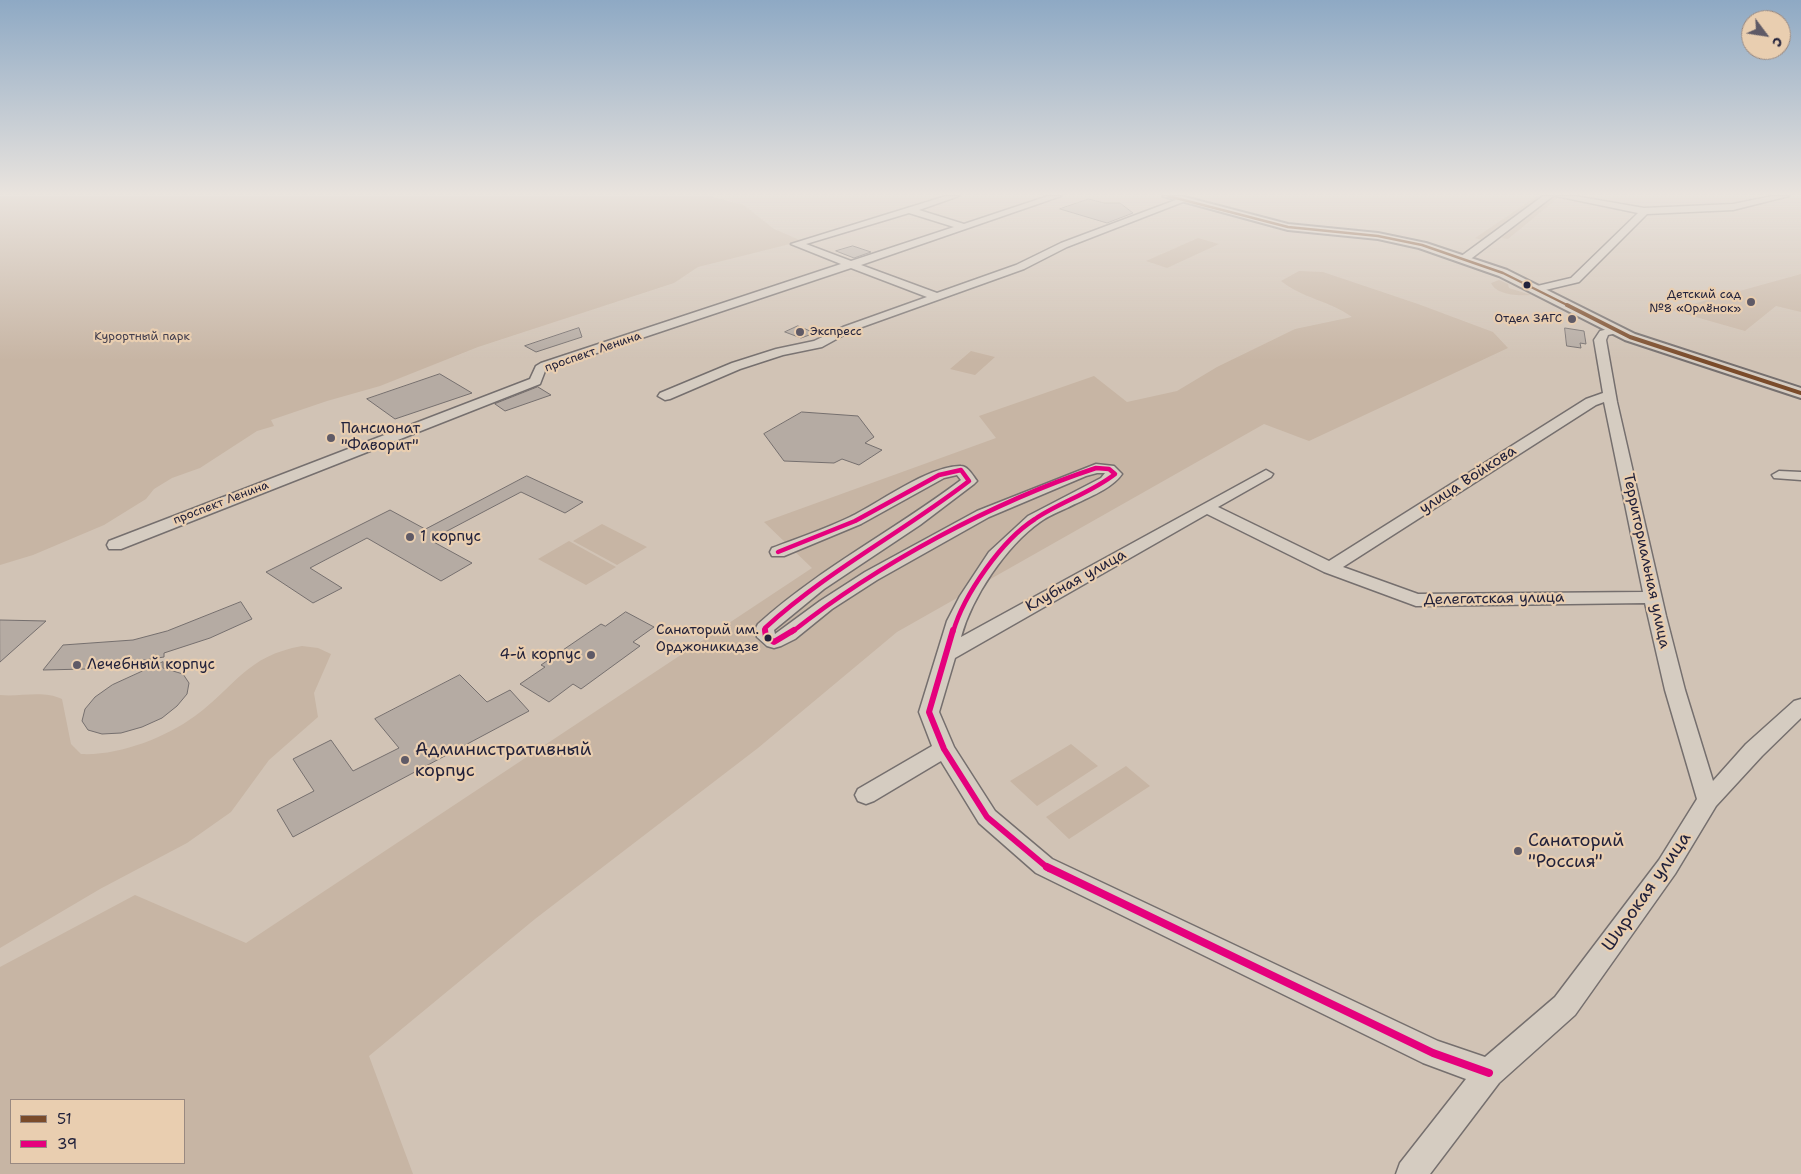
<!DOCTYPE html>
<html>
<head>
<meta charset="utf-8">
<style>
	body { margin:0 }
	#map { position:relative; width:1801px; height:1174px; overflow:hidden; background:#d1c3b5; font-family:"Shantell Sans",sans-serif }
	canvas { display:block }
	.legend { position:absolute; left:10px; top:1099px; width:175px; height:65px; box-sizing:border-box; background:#e9ceb0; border:1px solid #998981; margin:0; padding:6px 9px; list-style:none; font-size:15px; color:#22223b }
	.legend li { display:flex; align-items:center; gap:10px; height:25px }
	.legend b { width:25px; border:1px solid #998981 }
	.north { position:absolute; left:1741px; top:10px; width:50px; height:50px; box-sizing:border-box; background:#e9ceb0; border:1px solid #998981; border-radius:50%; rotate:121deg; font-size:14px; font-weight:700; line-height:20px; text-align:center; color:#22223b }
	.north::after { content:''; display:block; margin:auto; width:18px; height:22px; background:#5f5a66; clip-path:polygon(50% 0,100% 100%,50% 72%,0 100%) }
</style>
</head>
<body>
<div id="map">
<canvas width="1801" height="1174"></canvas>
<ul class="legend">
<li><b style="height:6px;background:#7a4b2a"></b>51</li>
<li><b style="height:6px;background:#e5007d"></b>39</li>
</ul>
<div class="north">С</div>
</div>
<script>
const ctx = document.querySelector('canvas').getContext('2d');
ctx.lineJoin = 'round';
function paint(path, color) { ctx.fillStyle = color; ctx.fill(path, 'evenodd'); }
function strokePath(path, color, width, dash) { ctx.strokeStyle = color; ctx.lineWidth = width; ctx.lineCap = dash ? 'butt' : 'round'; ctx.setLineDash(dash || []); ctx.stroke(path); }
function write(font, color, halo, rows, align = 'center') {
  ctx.font = font + ' "Shantell Sans",sans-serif'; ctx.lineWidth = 4.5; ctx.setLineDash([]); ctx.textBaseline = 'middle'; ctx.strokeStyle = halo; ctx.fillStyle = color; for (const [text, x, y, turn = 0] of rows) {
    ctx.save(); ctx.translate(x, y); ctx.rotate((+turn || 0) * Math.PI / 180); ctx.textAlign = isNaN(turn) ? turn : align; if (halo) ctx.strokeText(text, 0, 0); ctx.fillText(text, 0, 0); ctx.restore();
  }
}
const built = new Path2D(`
	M1801 274V312L1776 306 1745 331 1671 310Z`);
const green = new Path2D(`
	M0 196H710L744 205 774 229 802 241 698 267 674 283 478 347 380 386 327 401 271 420 274 426 257 431 200 468 172 478 154 489 146 499 104 525 33 555 0 565Z
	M1537 196H1543L1485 241 1475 238Z
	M1554 196 1559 197 1508 239 1501 238Z
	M1198 238 1219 244 1167 268 1146 261Z
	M1299 271 1323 272 1418 304 1493 332 1508 348 1309 441 1264 424 897 632 758 748 535 919 369 1056 413 1174H0V967L135 895 246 943 812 568 764 522 996 438 979 416 1094 376 1127 402 1177 391 1217 367 1295 329 1352 317C1330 301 1302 298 1281 281ZM11 1100H184V1163H11Z
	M1499 280 1508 284 1509 288 1531 295C1519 296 1496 295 1491 283Z
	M971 351 995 357 975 375 950 369Z
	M602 524 647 547 617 565 573 541Z
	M569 541 616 567 586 585 538 559Z
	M302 646 318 648 331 654 314 693 318 717 269 760 231 812 187 843 100 889 0 948V695C21 697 43 690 62 699L71 744 81 754C118 756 165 738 195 716 236 686 246 656 302 646Z
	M1071 744 1098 766 1037 806 1010 781Z
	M1126 766 1150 786 1069 839 1046 817Z`);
const building = new Path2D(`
	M1089 199 1104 203H1120L1133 213 1107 223 1060 209Z
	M853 246 871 252 854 258 836 251Z
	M798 326 815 333 801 338 785 332Z
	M579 328 582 337 536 352 525 346Z
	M1565 328 1584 331 1586 344 1580 343 1581 348 1567 346Z
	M440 374 472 393 395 419 367 399Z
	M538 387 551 395 505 411 495 404Z
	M802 412 858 416 874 437 865 443 882 450 859 465 842 459 834 463 784 461 764 434Z
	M527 476 583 502 565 513 521 492 430 540 472 563 441 581 367 538 310 568 342 588 313 603 266 572 390 510 425 529Z
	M241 602 252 619 210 638 164 653V657L86 669 43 670 63 645 133 640 167 631Z
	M626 612 654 627 633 642 640 646 581 689 573 684 549 702 520 684 545 667 541 665 601 624 605 626Z
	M0 620 46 621 0 662Z
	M163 662V668L183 674 189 683 187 694 177 706 162 718 142 727 121 733 102 734 88 730 82 721 85 709 95 697 112 685Z
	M460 675 487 702 510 690 529 711 293 837 277 810 314 791 293 759 331 740 353 771 399 748 375 719Z`);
const minor = new Path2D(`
	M946 196H959L919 210 964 224 1048 196H1061L861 265 937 293 1016 265 1061 243 1181 198 1188 200 1067 247 1024 269 851 331 822 347 783 355 740 369 670 399 665 400 658 396 660 393 732 363 776 349 814 341 843 327 927 297 851 268 549 369 545 371 540 384 121 549H109L107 545 109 541 530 379 536 366 541 363 841 264 791 244ZM909 213 954 227 851 261 806 244Z
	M1543 196H1553L1468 261H1460V257Z
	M1556 196H1575L1644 208 1733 204 1772 196H1789L1733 210 1647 214 1579 282 1537 292 1533 291V287L1571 278 1638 213Z
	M1617 327 1621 328V332L1608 335 1606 340 1617 402 1666 616 1685 690 1713 781 1746 744 1794 701 1801 699V718L1762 756 1716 806 1675 874 1575 1015 1499 1083 1430 1174H1396L1400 1163 1466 1079 1423 1063 1036 873 979 823 941 761 874 801 866 804 858 801 855 795 858 789 932 746 919 712 947 621 960 596 989 552 1028 516 1101 478 1105 473H1097L1086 476 989 517 877 580 832 609 795 639 781 646 774 648 767 646 757 637 756 628 758 624C820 568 895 530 961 480L957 475 944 478 861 524 784 556H772L770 552 772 548C798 538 825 529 850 517 879 503 930 465 961 466 968 466 973 476 977 481L974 484 920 525 824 589 774 630 775 634 820 601 865 572 977 511 1096 464 1114 466 1122 474C1111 490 1084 499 1067 508 1058 512 1048 516 1040 522 1006 546 972 597 961 637L1266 470 1273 474 1271 477 1218 507 1329 561 1586 399 1603 393 1594 340 1600 331ZM1604 402 1643 592 1418 594 1343 567 1596 405ZM1207 514 1324 572 1416 606 1645 603 1665 690 1697 799 1659 860 1555 997 1485 1057 1438 1041 1052 859 995 811 954 747 939 712 955 658Z
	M1779 471 1801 472V480L1774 478 1772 475Z`);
const major = new Path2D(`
	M1163 196H1181L1288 224 1378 233 1426 243 1507 270 1635 334 1801 388V398L1625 340 1499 276 1419 248 1378 239 1288 230Z`);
const bus1Far1 = new Path2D(`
	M1168 196 1288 227 1378 236 1422 245 1503 273 1569 306`);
const bus1 = new Path2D(`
	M1567 305 1630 337 1801 393`);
const bus2Far2 = new Path2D(`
	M765 632V628C827 571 903 532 969 481L961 470 939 475 855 521 778 552
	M792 632C878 564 993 502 1096 468L1109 469 1115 474C1091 493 1060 502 1035 519 1002 540 964 594 953 632`);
const bus2Far1 = new Path2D(`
	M765 630 766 637 774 642 794 630
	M953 630 929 712 944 749 987 817 1049 869`);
const bus2 = new Path2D(`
	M1047 867 1433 1053 1489 1073`);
const markers = [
	[1527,285,4.5,"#22223b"],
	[1751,302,5,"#5f5a66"],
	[1572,319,5,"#5f5a66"],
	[800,332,5,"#5f5a66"],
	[331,438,5,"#5f5a66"],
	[410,537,5,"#5f5a66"],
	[768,638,4.5,"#22223b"],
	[591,655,5,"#5f5a66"],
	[77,665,5,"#5f5a66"],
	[405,760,5,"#5f5a66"],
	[1518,851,5,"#5f5a66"]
];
const farPoinames = [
	["Детский сад",1741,295],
	["№8 «Орлёнок»",1741,309],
	["Отдел ЗАГС",1562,319],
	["Экспресс",810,332,"left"]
];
const farParknames = [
	["Курортный парк",142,337]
];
const farStreetnames = [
	["проспект Ленина",593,352,-19],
	["проспект Ленина",221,503,-21]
];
const busNames = [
	["Санаторий им.",759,630],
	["Орджоникидзе",759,647]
];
const poiNames = [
	["Пансионат",341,429],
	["\"Фаворит\"",341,446],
	["1 корпус",420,537],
	["4-й корпус",581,655,"right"],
	["Лечебный корпус",87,665]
];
const streetNames = [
	["улица Войкова",1468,480,-33],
	["Территориальная улица",1646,561,78],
	["Клубная улица",1076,581,-29],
	["Делегатская улица",1494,599,-1]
];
const nearPoinames = [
	["Административный",415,750],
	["корпус",415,771],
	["Санаторий",1528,841],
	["\"Россия\"",1528,862]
];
const nearStreetnames = [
	["Широкая улица",1647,892,-55]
];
paint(built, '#c8b6a5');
paint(green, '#c7b5a4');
paint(building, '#b5aba3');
strokePath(building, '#756f6e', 1);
strokePath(minor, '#756f6e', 3);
strokePath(major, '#756f6e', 4);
paint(minor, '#d5ccc1');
paint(major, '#d5ccc1');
strokePath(bus1Far1, '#7a4b2a', 2.5);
strokePath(bus1, '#7a4b2a', 4);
strokePath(bus2Far2, '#e5007d', 4.5);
strokePath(bus2Far1, '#e5007d', 6);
strokePath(bus2, '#e5007d', 8);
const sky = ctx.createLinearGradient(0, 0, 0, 360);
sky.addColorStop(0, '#8ea9c4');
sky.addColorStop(0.54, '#eae4de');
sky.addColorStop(1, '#eae4de00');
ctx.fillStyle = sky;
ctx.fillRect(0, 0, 1801, 360);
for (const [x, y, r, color] of markers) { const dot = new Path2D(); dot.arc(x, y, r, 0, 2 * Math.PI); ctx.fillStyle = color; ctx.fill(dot); strokePath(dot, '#e9ceb0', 2); }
write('12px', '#22223b', '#e9ceb0', farPoinames, 'right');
write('12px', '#413d4d', '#e9ceb0', farParknames);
write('12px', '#22223b', '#e9ceb0', farStreetnames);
write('14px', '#22223b', '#e9ceb0', busNames, 'right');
write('15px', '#22223b', '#e9ceb0', poiNames, 'left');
write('15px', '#22223b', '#e9ceb0', streetNames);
write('18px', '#22223b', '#e9ceb0', nearPoinames, 'left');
write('18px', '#22223b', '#e9ceb0', nearStreetnames);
</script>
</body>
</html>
